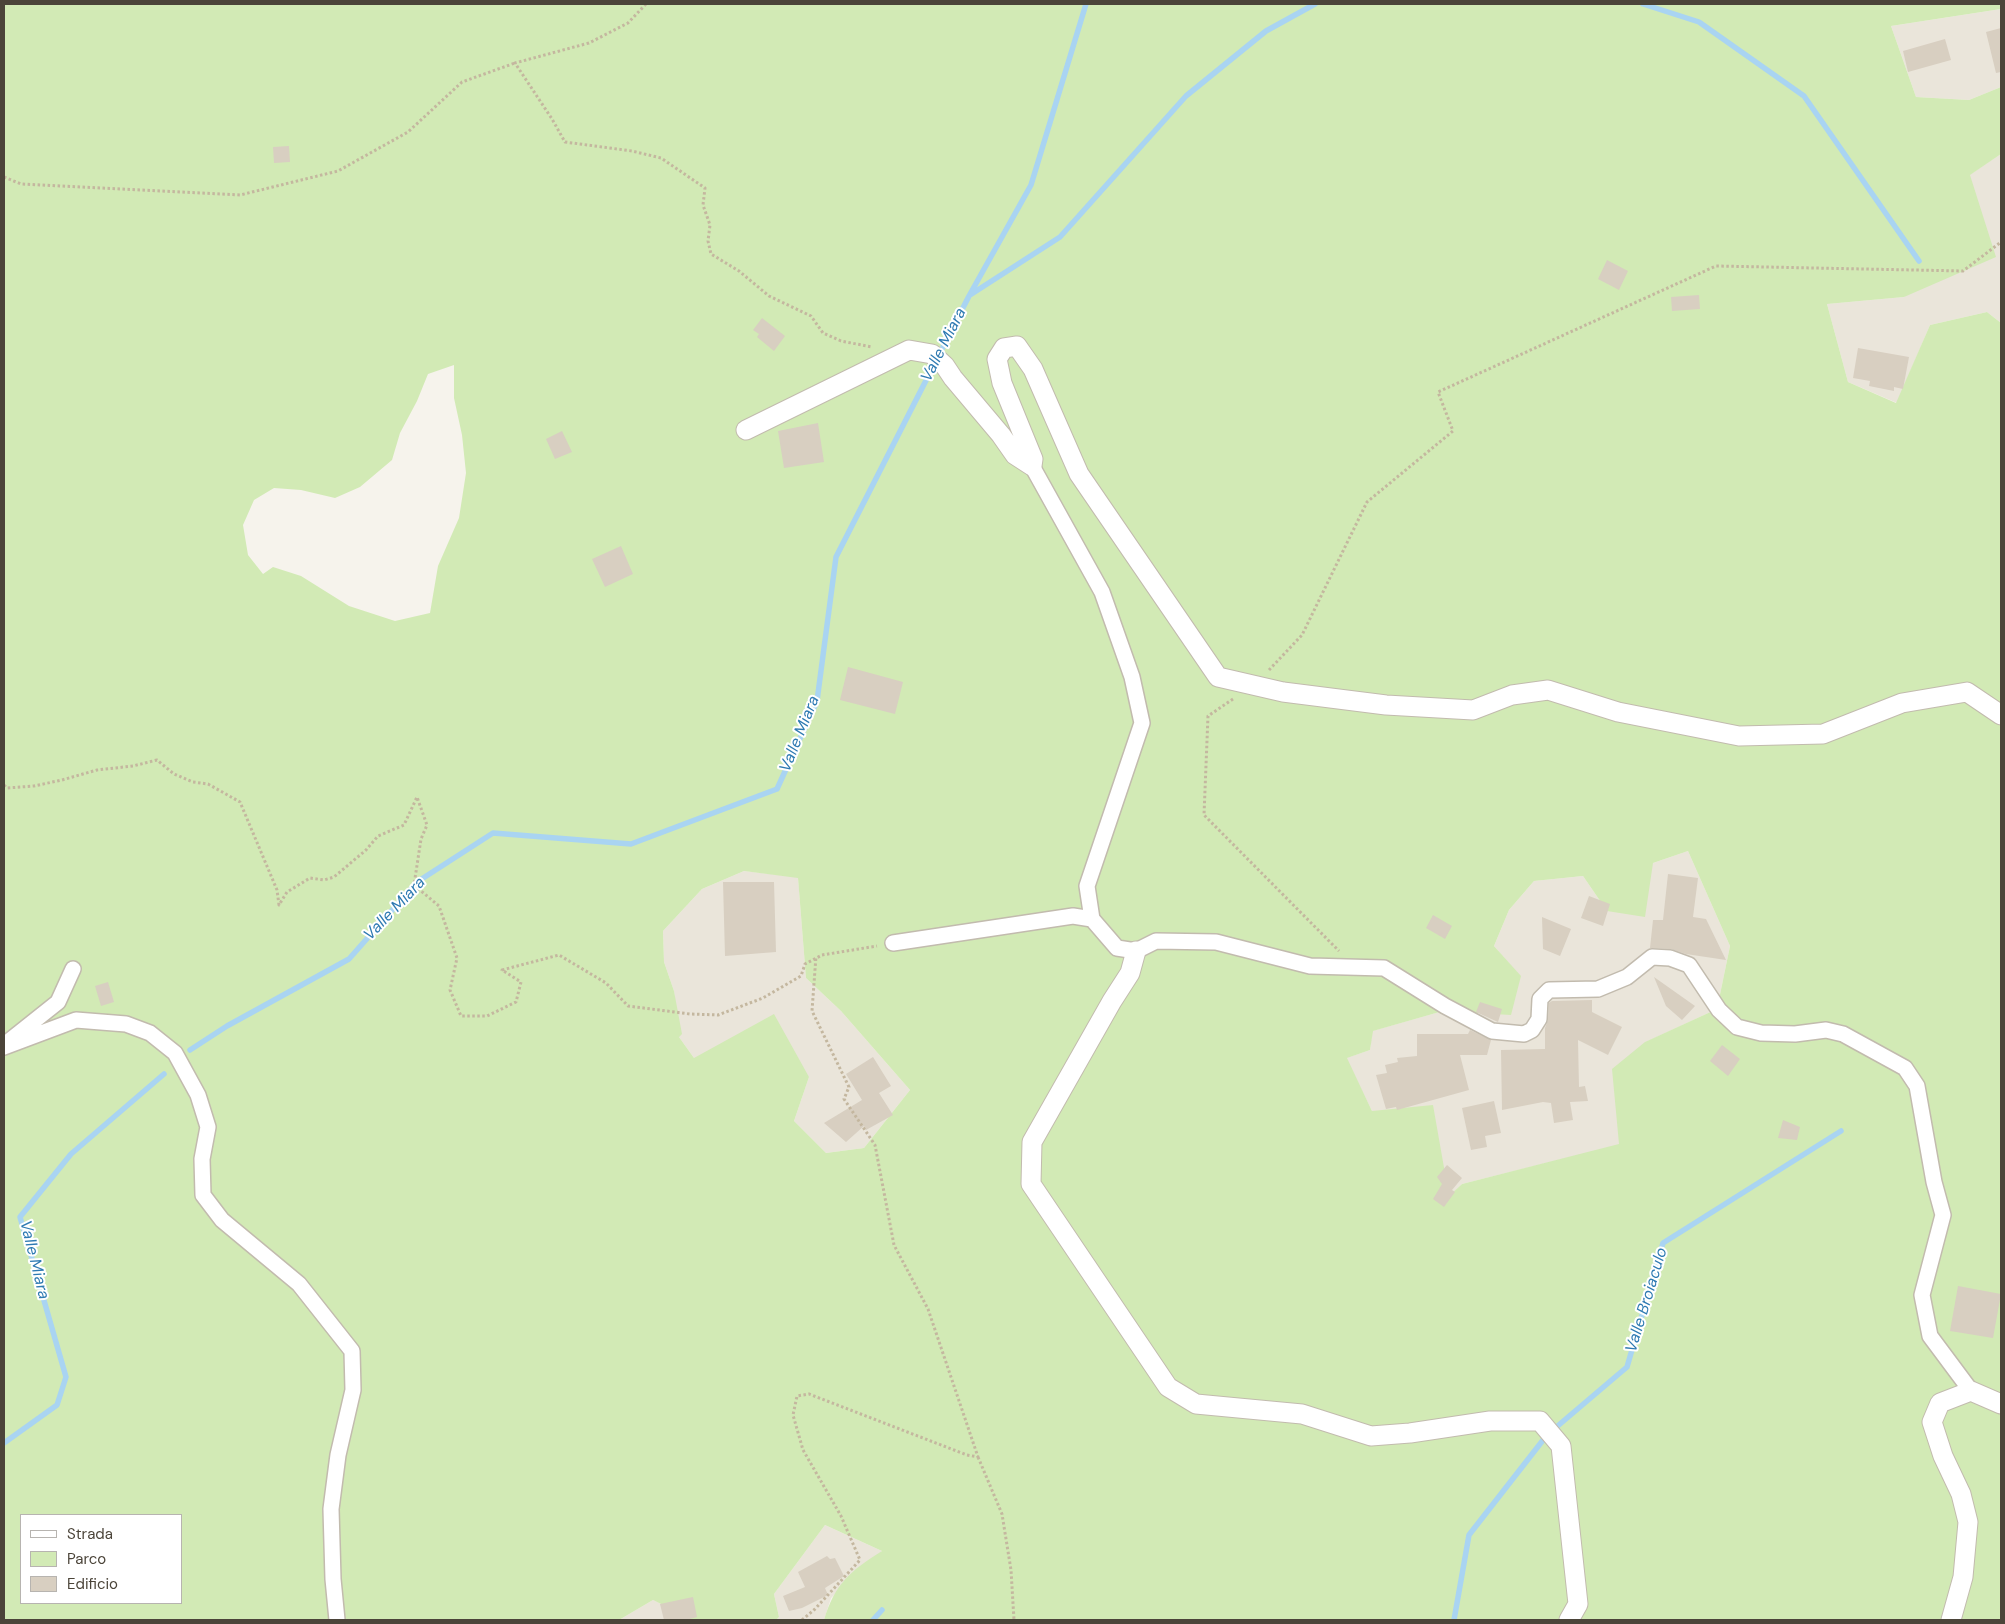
<!DOCTYPE html>
<html>
<head>
<meta charset="utf-8">
<style>
	body { margin:0 }
	#map { position:relative; width:2005px; height:1624px; overflow:hidden; background:#f6f3ec; font-family:"DM Sans",sans-serif }
	canvas { display:block }
	.frame { position:absolute; inset:0; border:5px solid #4b4439; pointer-events:none }
	.legend { position:absolute; left:20px; top:1514px; width:162px; height:90px; box-sizing:border-box; background:#fff; border:1px solid #b7b4b0; margin:0; padding:6px 9px; list-style:none; font-size:15px; color:#4b4439 }
	.legend li { display:flex; align-items:center; gap:10px; height:25px }
	.legend b { width:25px; border:1px solid #b7b4b0 }
</style>
</head>
<body>
<div id="map">
<canvas width="2005" height="1624"></canvas>
<div class="frame"></div>
<ul class="legend">
<li><b style="height:6px;background:#fff"></b>Strada</li>
<li><b style="height:14px;background:#d2eab5"></b>Parco</li>
<li><b style="height:14px;background:#d8cfc1"></b>Edificio</li>
</ul>
</div>
<script>
const ctx = document.querySelector('canvas').getContext('2d');
ctx.lineJoin = 'round';
function paint(path, color) { ctx.fillStyle = color; ctx.fill(path, 'evenodd'); }
function strokePath(path, color, width, dash) { ctx.strokeStyle = color; ctx.lineWidth = width; ctx.lineCap = dash ? 'butt' : 'round'; ctx.setLineDash(dash || []); ctx.stroke(path); }
function write(font, color, halo, rows, align = 'center') {
  ctx.font = font + ' "DM Sans",sans-serif'; ctx.lineWidth = 4; ctx.setLineDash([]); ctx.textBaseline = 'middle'; ctx.strokeStyle = halo; ctx.fillStyle = color; for (const [text, x, y, turn = 0] of rows) {
    ctx.save(); ctx.translate(x, y); ctx.rotate((+turn || 0) * Math.PI / 180); ctx.textAlign = isNaN(turn) ? turn : align; if (halo) ctx.strokeText(text, 0, 0); ctx.fillText(text, 0, 0); ctx.restore();
  }
}
const residential = new Path2D(`
	M2001 9V87L1969 100 1916 97 1891 26Z
	M2001 154V323L1987 312 1930 325 1897 403 1848 382 1827 304 1904 297 1969 175Z
	M1688 851 1730 946 1717 1009 1646 1042 1619 1145 1462 1184 1449 1197 1372 1111 1346 1058 1370 1050 1372 1031 1443 1011 1520 976 1494 946 1509 910 1534 881 1583 876 1607 911 1653 863Z
	M744 871 798 877 806 978 841 1011 910 1090 864 1148 826 1153 794 1121 809 1077 694 1058 679 1037 674 991 664 962 663 931 702 889Z
	M825 1525 882 1551 831 1598 824 1620H776L779 1617 774 1594Z
	M653 1600 685 1616 688 1620H619Z`);
const green = new Path2D(`
	M4 4H2001V9L1891 26 1916 97 1969 100 2001 87V154L1970 175 1996 257 1904 297 1827 304 1848 382 1896 403 1930 325 1987 312 2001 323V1620H824C835 1584 850 1571 882 1551L825 1525 774 1594 779 1617 776 1620H688L685 1616 653 1600 619 1620H4ZM454 365V398L462 435 466 473 459 518 438 566 430 613 395 621 349 606 301 576 273 567 263 574 248 555 243 525 254 500 274 488 301 490 335 498 360 487 392 460 400 433 417 401 428 374ZM1688 851 1730 946 1717 1009 1645 1042 1612 1069 1619 1144 1462 1184 1449 1196 1433 1105 1372 1111 1347 1058 1370 1050 1373 1031 1443 1011 1511 1015 1521 976 1494 946 1509 910 1534 881 1583 876 1607 911 1645 917 1653 863ZM744 871 798 878 806 978 841 1011 910 1090 864 1148 826 1153 794 1121 809 1077 774 1014 694 1058 679 1037 682 1034 674 991 664 962 663 931 702 889ZM21 1515H181V1603H21Z`);
const stream = new Path2D(`
	M1643 4 1699 22 1804 96 1919 261
	M970 295 1060 237 1186 96 1266 31 1315 4
	M190 1050 227 1026 349 959 417 882 493 833 631 844 777 789 817 701 836 557 969 296 1031 185 1086 4
	M4 1443 57 1405 66 1377 20 1217 71 1154 164 1074
	M873 1620 882 1610
	M1454 1620 1469 1535 1547 1435 1627 1367 1663 1243 1841 1131`);
const building = new Path2D(`
	M2001 28V72L1996 73 1986 32Z
	M1945 39 1951 60 1908 72 1903 51Z
	M289 146 290 162 274 163 273 147Z
	M1607 260 1628 271 1619 290 1598 279Z
	M1699 295 1700 309 1672 311 1671 297Z
	M762 318 785 336 774 351 757 337 759 334 753 330Z
	M1858 348 1909 357 1903 389 1894 387V391L1869 386 1870 381 1853 378Z
	M818 423 824 462 784 468 778 431Z
	M562 431 572 452 555 459 546 439Z
	M621 546 633 574 605 587 592 559Z
	M848 667 903 682 895 714 840 700Z
	M1668 874 1698 878 1693 917 1706 919 1726 960 1686 954 1671 949 1650 948 1653 920H1663Z
	M723 882H774L776 952 725 956Z
	M1589 896 1610 904 1603 926 1581 918Z
	M1433 915 1452 926 1445 939 1426 928Z
	M1542 917 1571 929 1560 956 1543 949Z
	M1654 977 1695 1006 1682 1020 1666 1006Z
	M108 982 114 1002 101 1006 95 986Z
	M1592 1000V1012L1622 1027 1608 1055 1578 1040 1579 1087 1585 1086 1588 1101 1570 1102 1573 1120 1554 1123 1551 1103 1543 1102 1502 1110 1501 1050 1545 1049V1028L1548 1020 1549 1003 1552 1001Z
	M1480 1002 1502 1009 1498 1022 1476 1012Z
	M1470 1030 1491 1040 1487 1055H1460L1469 1090 1397 1110 1396 1107 1386 1109 1376 1075 1387 1073 1385 1065 1398 1062 1397 1058 1417 1056V1034H1468Z
	M1722 1045 1740 1059 1728 1076 1710 1061Z
	M873 1057 891 1086 879 1093 893 1115 866 1130 864 1126 846 1142 824 1123 862 1100 846 1074Z
	M1494 1101 1501 1133 1485 1136 1487 1147 1471 1150 1462 1108Z
	M1783 1120 1800 1127 1797 1140 1778 1138Z
	M1447 1165 1462 1178 1452 1190 1455 1192 1444 1207 1433 1199 1442 1184 1437 1177Z
	M1958 1286 2001 1294 1993 1338 1950 1331Z
	M827 1556 830 1559 835 1558 844 1576 825 1588 828 1595 802 1608 789 1611 783 1596 805 1587 798 1572Z
	M693 1597 697 1617 686 1620H664L660 1604Z`);
const path = new Path2D(`
	M646 4 628 23 589 43 515 63 552 119 565 142 632 151 661 158 705 188 703 205 710 225 708 241 711 254 739 271 769 296 811 316 823 333 841 341 872 347
	M4 177 21 184 240 195 338 171 408 132 462 82 515 63
	M1269 670 1302 635 1367 502 1453 431 1438 392 1716 266 1963 271 2001 242
	M1233 699 1208 716 1204 815 1339 951
	M4 785 7 788 34 786 62 780 97 770 133 766 157 760 174 774 193 782 208 784 240 802 277 890 279 905 287 892 310 878 324 880 334 877 366 850 378 836 404 825 417 797 427 825 421 839 414 885 439 906 457 958 450 990 461 1016H487L516 1002 521 982 502 970 559 955 606 983 628 1006 690 1014 718 1015 763 998 801 976 805 964 822 955
	M822 955 877 946
	M978 1457 1002 1514 1011 1570 1014 1620
	M802 1620 815 1609 860 1560 841 1516 803 1450 793 1415 797 1396 809 1394 967 1455 978 1457 928 1309 894 1245 875 1145 844 1099 849 1087 812 1011 816 956`);
const minor = new Path2D(`
	M1032 466 1102 592 1132 677 1142 723 1087 886 1092 919
	M893 943 1073 916 1092 919 1117 948 1136 951 1156 941 1216 942 1310 966 1384 968 1445 1006 1492 1031 1524 1034 1532 1030 1539 1019 1540 999 1549 990 1598 989 1627 977 1652 957 1670 958 1689 965 1719 1010 1737 1027 1761 1033 1795 1034 1826 1030 1843 1034 1905 1068 1917 1086 1934 1182 1943 1215 1922 1295 1930 1336 1971 1391
	M9 1041 58 1002 73 969
	M4 1047 76 1020 126 1024 150 1033 175 1053 198 1095 208 1127 202 1159 203 1195 222 1220 299 1284 352 1351 353 1390 338 1455 331 1509 333 1579 337 1620`);
const tertiary = new Path2D(`
	M746 430 909 350 932 354 945 366 953 378 1001 435 1015 455 1032 466 1033 459 1002 383 997 359 1004 348 1017 346 1033 369 1079 474 1218 677 1283 692 1386 705 1473 710 1512 695 1548 690 1618 712 1739 736 1823 734 1902 703 1967 692 2001 715
	M1136 951 1130 973 1112 1001 1032 1142 1031 1184 1168 1387 1196 1404 1302 1414 1371 1436 1410 1433 1490 1421H1540L1561 1446 1578 1604 1569 1620
	M1951 1620 1963 1577 1968 1522 1961 1494 1943 1456 1932 1422 1940 1403 1971 1391 2001 1404`);
const waterNames = [
	["Valle Miara",944,345,-63],
	["Valle Miara",800,734,-68],
	["Valle Miara",395,909,-46],
	["Valle Miara",34,1260,76],
	["Valle Broiaculo",1647,1300,-73]
];
paint(residential, '#eae5da');
paint(green, '#d2eab5');
strokePath(stream, '#a9d4f2', 5.5);
paint(building, '#d8cfc1');
strokePath(minor, '#c2bbae', 18);
strokePath(tertiary, '#c2bbae', 21);
strokePath(path, '#c4b79f', 3, [2.5, 2.5]);
strokePath(minor, '#fff', 15);
strokePath(tertiary, '#fff', 19);
write('italic 16px', '#2e7ab2', '#fff', waterNames);
</script>
</body>
</html>
